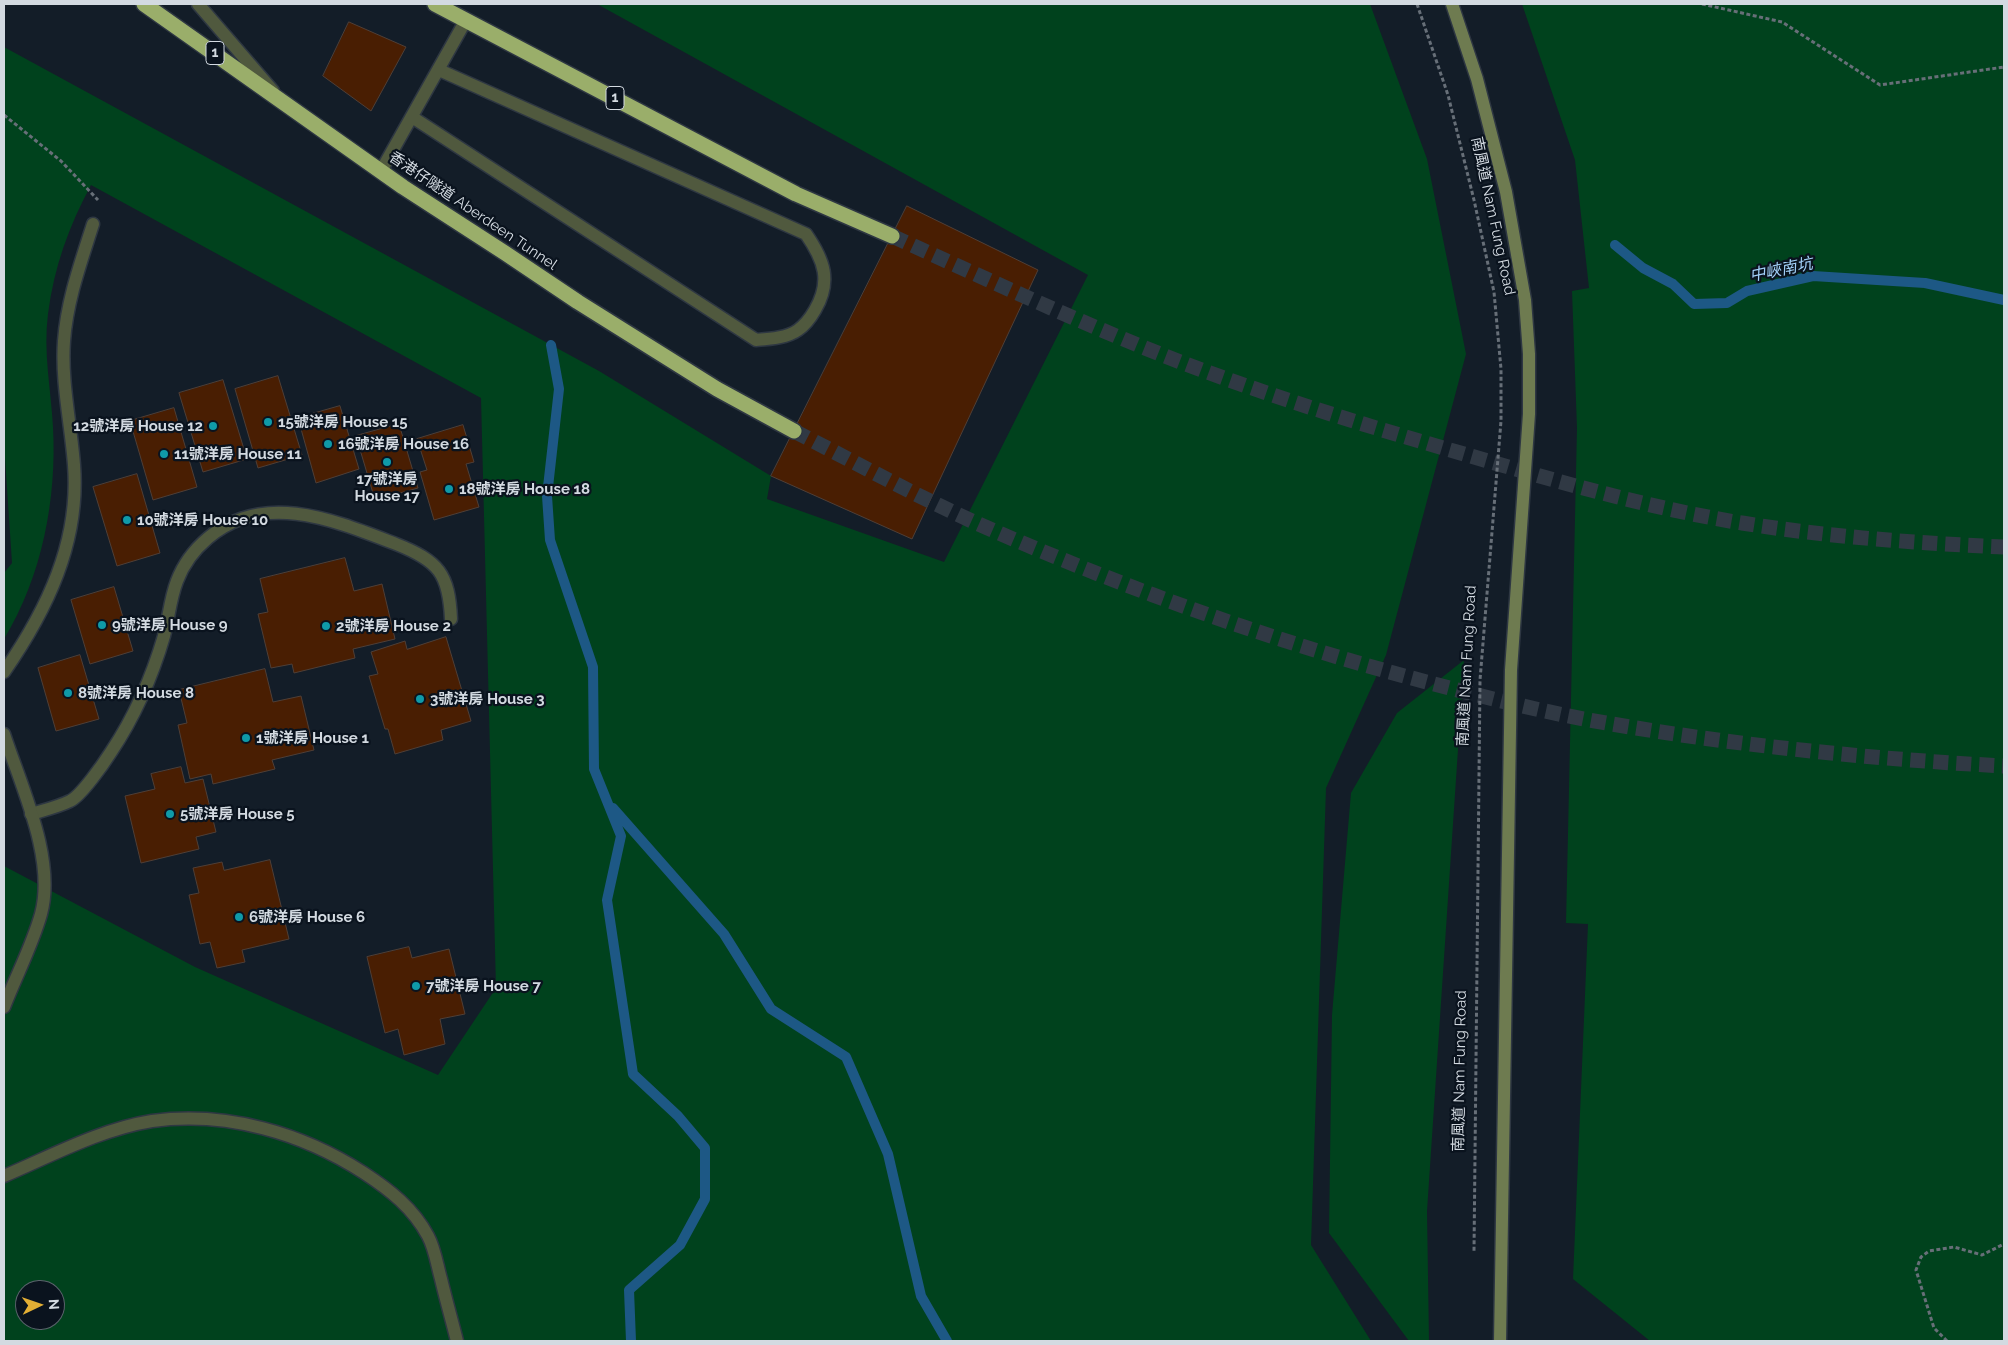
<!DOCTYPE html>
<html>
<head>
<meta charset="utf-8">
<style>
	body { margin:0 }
	#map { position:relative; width:2008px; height:1345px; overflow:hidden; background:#131d28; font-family:Raleway,sans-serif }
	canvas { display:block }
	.frame { position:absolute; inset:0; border:5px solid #d3dae1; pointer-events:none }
	.north { position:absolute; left:15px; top:1280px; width:50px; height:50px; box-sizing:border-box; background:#0a131e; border:1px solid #5a636c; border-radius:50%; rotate:87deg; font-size:14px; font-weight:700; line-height:20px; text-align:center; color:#d3dae1 }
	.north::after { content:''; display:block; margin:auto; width:18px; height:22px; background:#e2ae34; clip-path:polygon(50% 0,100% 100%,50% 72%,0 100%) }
</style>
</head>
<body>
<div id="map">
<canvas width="2008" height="1345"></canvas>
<div class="frame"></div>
<div class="north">N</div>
</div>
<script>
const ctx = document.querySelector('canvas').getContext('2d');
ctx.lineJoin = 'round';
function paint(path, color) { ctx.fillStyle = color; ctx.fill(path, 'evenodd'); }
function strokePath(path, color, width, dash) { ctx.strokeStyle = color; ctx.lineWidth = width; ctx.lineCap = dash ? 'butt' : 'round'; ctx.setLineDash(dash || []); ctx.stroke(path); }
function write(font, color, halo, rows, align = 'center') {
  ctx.font = font + ' Raleway,"Noto Sans TC",sans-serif'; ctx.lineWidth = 4.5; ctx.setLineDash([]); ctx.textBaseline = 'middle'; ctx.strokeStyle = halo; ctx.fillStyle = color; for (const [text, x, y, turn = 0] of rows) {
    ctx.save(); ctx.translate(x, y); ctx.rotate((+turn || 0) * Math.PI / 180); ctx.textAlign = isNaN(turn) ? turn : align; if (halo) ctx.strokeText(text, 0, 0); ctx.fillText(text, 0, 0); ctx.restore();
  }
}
const green = new Path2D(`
	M597 4H1370L1427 159 1466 354 1386 655 1326 788 1311 1245 1371 1341H4V866L195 967 438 1075 496 988 481 398 91 185C69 226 54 267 48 314 43 352 51 389 53 427 57 499 42 577 4 639V573L12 563 4 443V47L599 371 771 476 767 499 944 562 1088 275ZM25 1290H55V1320H25Z
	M1522 4H2004V1341H1650L1573 1279 1588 924 1566 923 1577 428 1572 291 1589 288 1575 160Z
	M1464 660 1427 1211 1429 1341H1409L1329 1233 1332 1015 1351 793 1397 713Z`);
const stream = new Path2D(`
	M1615 245 1643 268 1673 284 1694 304 1727 303 1747 291 1813 276 1925 283 2004 300
	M551 345 559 389 547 496 550 540 593 667 594 769 621 836 607 900 633 1074 678 1116 705 1148V1199L680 1245 629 1290 631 1341
	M613 808 724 934 771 1009 846 1057 888 1154 921 1296 947 1341`);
const building = new Path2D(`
	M349 22 406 47 371 111 323 76Z
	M907 206 1038 270 912 539 771 476Z
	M278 376 302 455 258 468 235 389Z
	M223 380 247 459 203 472 179 393Z
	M340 406 359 469 316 483 298 418Z
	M174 408 197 487 153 500 130 421Z
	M399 424 418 488 375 500 356 436Z
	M463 425 474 462 466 464 479 507 434 520 420 472 427 470 417 439Z
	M137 474 160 553 117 566 93 487Z
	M345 558 354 591 382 584 395 639 353 649 355 658 294 673 292 664 271 668 258 614 268 612 260 579Z
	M114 587 133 651 90 664 71 600Z
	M446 637 471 721 441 730 443 740 395 754 388 729H385L369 676 378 674 371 652 405 641 407 649Z
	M80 655 99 719 56 731 38 668Z
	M265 669 273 702 301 696 314 750 272 760 275 769 213 784 211 774 190 779 178 725 187 723 179 690Z
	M181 767 185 783 203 779 216 832 196 837 199 849 141 863 125 796 155 789 151 774Z
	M270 860 289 939 242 950 245 962 217 968 210 942 200 944 189 895 199 893 193 868 222 862 224 870Z
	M409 947 412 958 449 949 465 1014 440 1019 445 1044 404 1055 398 1029 385 1033 367 957Z`);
const highwayTunnel = new Path2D(`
	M892 236C982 277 1072 319 1165 356 1262 394 1364 425 1464 454 1556 481 1648 508 1742 523 1829 537 1916 543 2004 547
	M794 431C862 466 929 503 999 533 1145 596 1296 649 1450 688 1504 702 1558 715 1612 724 1741 746 1873 759 2004 766`);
const path = new Path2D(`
	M1417 4 1448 95 1474 200 1494 292 1501 369V421L1480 680 1474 1251
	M1702 4 1782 22 1880 85 2004 67
	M4 115 61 161 98 200
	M1947 1341 1934 1328 1916 1270 1921 1257 1929 1251 1954 1247 1982 1255 2004 1244`);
const lane = new Path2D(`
	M198 4 273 91
	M412 117 756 340C769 339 787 338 798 330 805 325 811 317 815 310 832 281 824 260 806 234L439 70
	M381 171 466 20
	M4 672C47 610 80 542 74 465 71 424 61 382 64 341 67 300 81 262 93 224
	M31 814C44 810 58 807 70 801 81 796 104 763 111 752 135 716 152 677 164 636 169 617 170 599 177 581 183 565 195 549 208 538 264 490 336 521 396 544 439 561 449 574 451 619`);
const street = new Path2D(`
	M4 734C21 786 56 859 41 914 32 946 16 976 4 1007
	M4 1176C51 1156 101 1129 152 1121 227 1111 302 1133 364 1173 390 1190 413 1208 428 1236 435 1249 437 1265 441 1279 446 1300 452 1321 457 1341`);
const secondary = new Path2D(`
	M1452 4 1477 79 1506 192 1525 300 1529 354V414L1511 670 1500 1341`);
const highway = new Path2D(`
	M144 4 403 187 505 253 578 302 717 389 794 431
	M435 4 796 194 892 236`);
const markers = [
	[268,422,5,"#0f9aa8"],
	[213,426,5,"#0f9aa8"],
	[328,444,5,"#0f9aa8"],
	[164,454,5,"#0f9aa8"],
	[387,462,5,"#0f9aa8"],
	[449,489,5,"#0f9aa8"],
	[127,520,5,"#0f9aa8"],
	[102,625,5,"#0f9aa8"],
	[326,626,5,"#0f9aa8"],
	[68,693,5,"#0f9aa8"],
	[420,699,5,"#0f9aa8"],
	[246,738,5,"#0f9aa8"],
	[170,814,5,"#0f9aa8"],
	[239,917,5,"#0f9aa8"],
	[416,986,5,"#0f9aa8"]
];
const shields = [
	[215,53,18],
	[615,98,18]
];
const shieldNames = [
	["1",215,53],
	["1",615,98]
];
const streetNames = [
	["香港仔隧道 Aberdeen Tunnel",473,211,34],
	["南風道 Nam Fung Road",1493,216,78],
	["南風道 Nam Fung Road",1467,666,-87],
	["南風道 Nam Fung Road",1460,1071,-89]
];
const poiNames = [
	["15號洋房 House 15",278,422],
	["12號洋房 House 12",203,426,"right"],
	["16號洋房 House 16",338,444],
	["11號洋房 House 11",174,454],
	["17號洋房",387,479,"center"],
	["House 17",387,496,"center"],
	["18號洋房 House 18",459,489],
	["10號洋房 House 10",137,520],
	["9號洋房 House 9",112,625],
	["2號洋房 House 2",336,626],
	["8號洋房 House 8",78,693],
	["3號洋房 House 3",430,699],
	["1號洋房 House 1",256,738],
	["5號洋房 House 5",180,814],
	["6號洋房 House 6",249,917],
	["7號洋房 House 7",426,986]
];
const waterNames = [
	["中峽南坑",1781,270,-12]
];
paint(green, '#00421d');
strokePath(stream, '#1d5885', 10);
paint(building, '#491e02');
strokePath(building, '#4f3f37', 1);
strokePath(highwayTunnel, '#303944', 15, [15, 8]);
strokePath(lane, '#2e3742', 15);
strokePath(street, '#2e3742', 15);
strokePath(secondary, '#2e3742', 15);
strokePath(highway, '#2e3742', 18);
strokePath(path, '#676f78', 3, [4, 2.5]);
strokePath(lane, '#50593e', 12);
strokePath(street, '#50593e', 12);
strokePath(secondary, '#6e7b50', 12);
strokePath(highway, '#9aae6a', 15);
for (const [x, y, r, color] of markers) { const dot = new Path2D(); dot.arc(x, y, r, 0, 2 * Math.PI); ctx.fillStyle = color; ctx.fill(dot); strokePath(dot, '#0a131e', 2); }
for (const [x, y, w] of shields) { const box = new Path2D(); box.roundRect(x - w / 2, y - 11.5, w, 23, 4); ctx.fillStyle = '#0a131e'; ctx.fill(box); strokePath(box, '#d3dae1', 1); }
write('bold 14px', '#d3dae1', null, shieldNames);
write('15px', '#d3dae1', '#0a131e', streetNames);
write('bold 15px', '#d3dae1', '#0a131e', poiNames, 'left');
write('italic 16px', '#a2d0f8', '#0a131e', waterNames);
</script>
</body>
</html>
